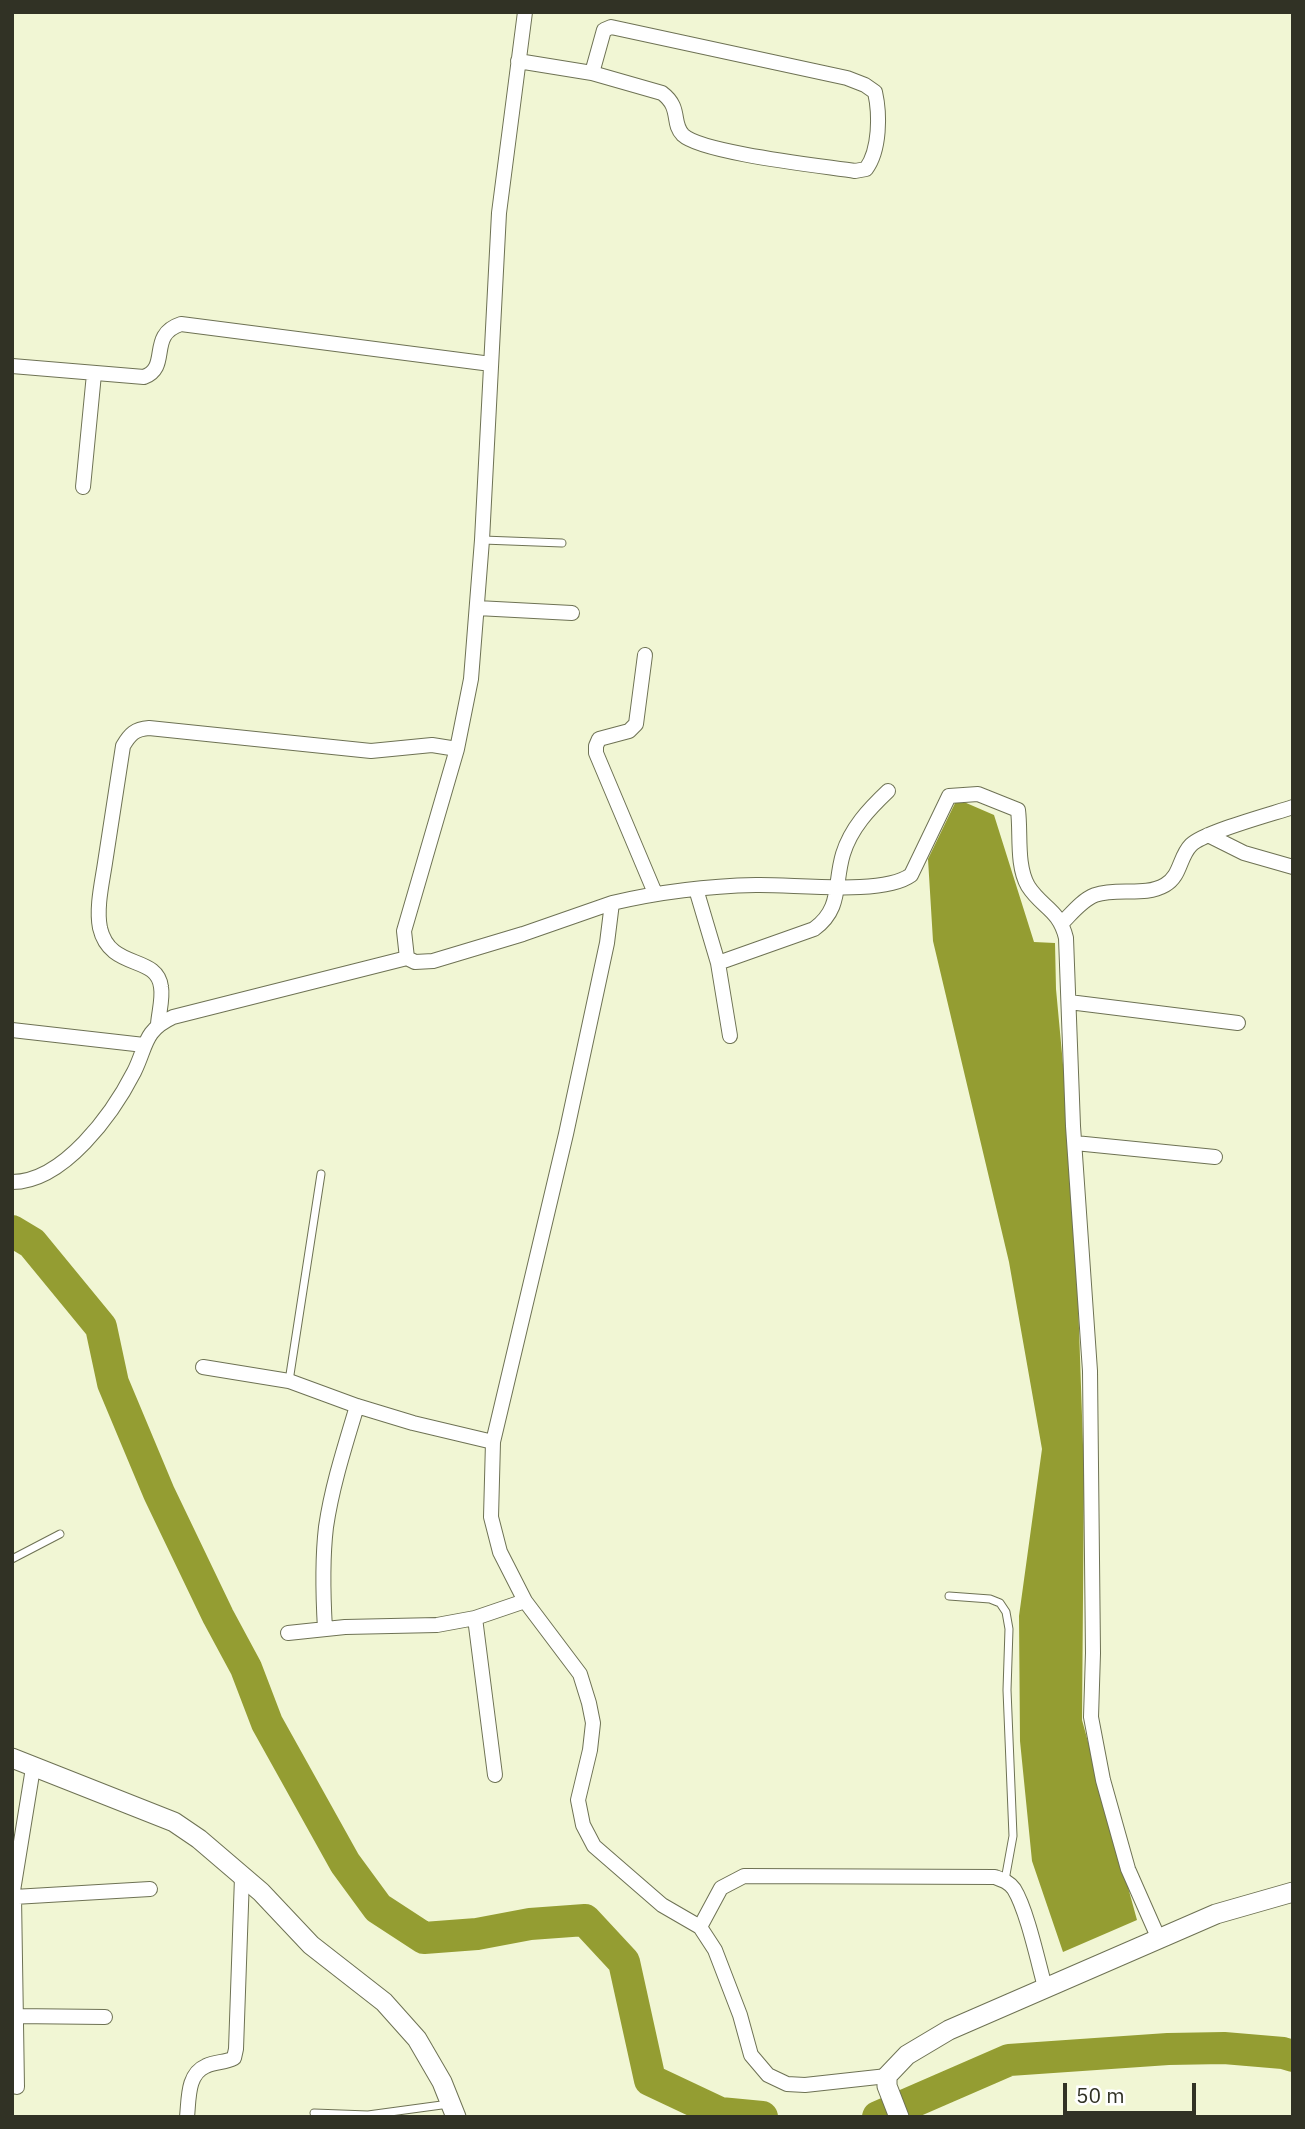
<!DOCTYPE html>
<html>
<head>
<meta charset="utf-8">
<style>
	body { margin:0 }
	#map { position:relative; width:1305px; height:2129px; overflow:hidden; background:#f1f6d4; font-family:"IBM Plex Sans",sans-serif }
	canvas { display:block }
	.frame { position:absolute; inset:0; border:14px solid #313225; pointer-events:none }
	.scale { position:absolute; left:1063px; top:2083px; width:133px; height:32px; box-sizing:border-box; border:4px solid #313225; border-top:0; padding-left:9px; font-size:21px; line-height:24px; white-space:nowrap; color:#313225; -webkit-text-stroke:5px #fff; paint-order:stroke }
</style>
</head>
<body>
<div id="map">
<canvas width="1305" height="2129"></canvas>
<div class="frame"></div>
<div class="scale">50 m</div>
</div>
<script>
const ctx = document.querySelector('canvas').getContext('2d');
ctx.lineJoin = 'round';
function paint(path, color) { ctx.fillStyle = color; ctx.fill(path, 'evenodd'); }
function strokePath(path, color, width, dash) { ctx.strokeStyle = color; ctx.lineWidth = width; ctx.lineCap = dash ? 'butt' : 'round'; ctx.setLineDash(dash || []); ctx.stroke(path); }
const water = new Path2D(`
	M957 799 994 815 1034 942 1055 943 1056 989 1074 1183 1084 1474 1082 1720 1137 1920 1063 1952 1032 1861 1020 1741 1019 1616 1042 1449 1009 1262 933 941 928 859Z`);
const river = new Path2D(`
	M12 1231 32 1243 101 1327 113 1383 159 1493 218 1616 246 1668 267 1723 345 1863 378 1908 424 1938 477 1934 530 1924 585 1920 624 1962 650 2080 720 2113 762 2117
	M878 2117 1009 2060 1168 2049 1224 2048 1283 2053 1293 2056`);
const lane = new Path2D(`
	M483 540 562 543
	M289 1381 321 1174
	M12 1559 60 1534
	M949 1596 990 1599 1000 1603 1006 1612 1009 1629 1007 1690 1013 1836 1005 1880
	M314 2113 368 2115 449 2104`);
const street = new Path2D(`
	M525 12 499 213 482 540 471 679 457 749 404 931 407 958 415 962 433 961 523 934 612 903 607 943 566 1134 493 1442 491 1517 500 1552 525 1601 580 1674 589 1703 593 1723 590 1750 578 1800 583 1825 594 1846 662 1905 700 1927 715 1950 740 2015 751 2055 768 2075 787 2084 805 2085 887 2076
	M518 61 592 73 662 93C682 108 671 123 683 135 702 153 823 166 855 171L866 169C880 150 880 114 875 92L865 85 847 78 611 27 604 30 592 73
	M12 366 144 377C171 367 147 335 181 324L491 364
	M83 487 94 374
	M477 608 572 613
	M645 655 636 724 629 731 599 739 596 746V753L655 893
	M1208 835 1244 853 1293 867
	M696 889 718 963 730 1036
	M612 903C659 892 708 886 756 885 794 884 882 896 911 875L949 796 978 794 1018 810C1021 833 1016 865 1028 886 1042 908 1059 909 1066 938L1073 1126 1090 1371 1093 1653 1091 1717 1103 1780 1128 1869 1158 1937
	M1062 923C1072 913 1082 900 1095 895 1118 887 1144 897 1165 885 1181 876 1179 857 1191 845 1204 832 1272 814 1293 807
	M718 963 814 929C842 909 834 884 843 854 851 828 869 809 888 791
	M1069 1002 1238 1023
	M158 1024C159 1012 163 998 161 987 157 954 110 971 100 928 96 908 102 883 105 863 111 824 117 785 123 746 130 734 135 729 149 728L371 751 432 745 457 749
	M12 1030 144 1045
	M1075 1143 1215 1157
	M12 1182C64 1182 113 1113 134 1072 147 1046 143 1031 173 1017L407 958
	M203 1367 289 1381 357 1406 413 1423 493 1442
	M475 1618 495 1775
	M325 1629C323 1595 322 1561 326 1527 332 1486 345 1446 357 1406
	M288 1633 345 1627 437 1625 475 1618 525 1601
	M12 1897 33 1768
	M700 1927 721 1888 744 1876 995 1877C1003 1880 1009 1882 1014 1889 1027 1910 1038 1962 1045 1987
	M14 2016 105 2017
	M17 2087 14 1897 150 1889
	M187 2117C189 2099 187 2074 206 2066 216 2061 225 2063 234 2058L236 2049 242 1877`);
const secondary = new Path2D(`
	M12 1758 174 1822 199 1839 261 1892 311 1945 384 2002 417 2039 442 2082 456 2117
	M899 2117 887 2086V2076L907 2055 949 2030 1216 1914 1293 1892`);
paint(water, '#949d32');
strokePath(river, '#949d32', 32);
strokePath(lane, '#6e7254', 9);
strokePath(street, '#6e7254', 16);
strokePath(secondary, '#6e7254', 21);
strokePath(lane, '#fff', 7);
strokePath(street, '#fff', 14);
strokePath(secondary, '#fff', 19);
</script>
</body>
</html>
